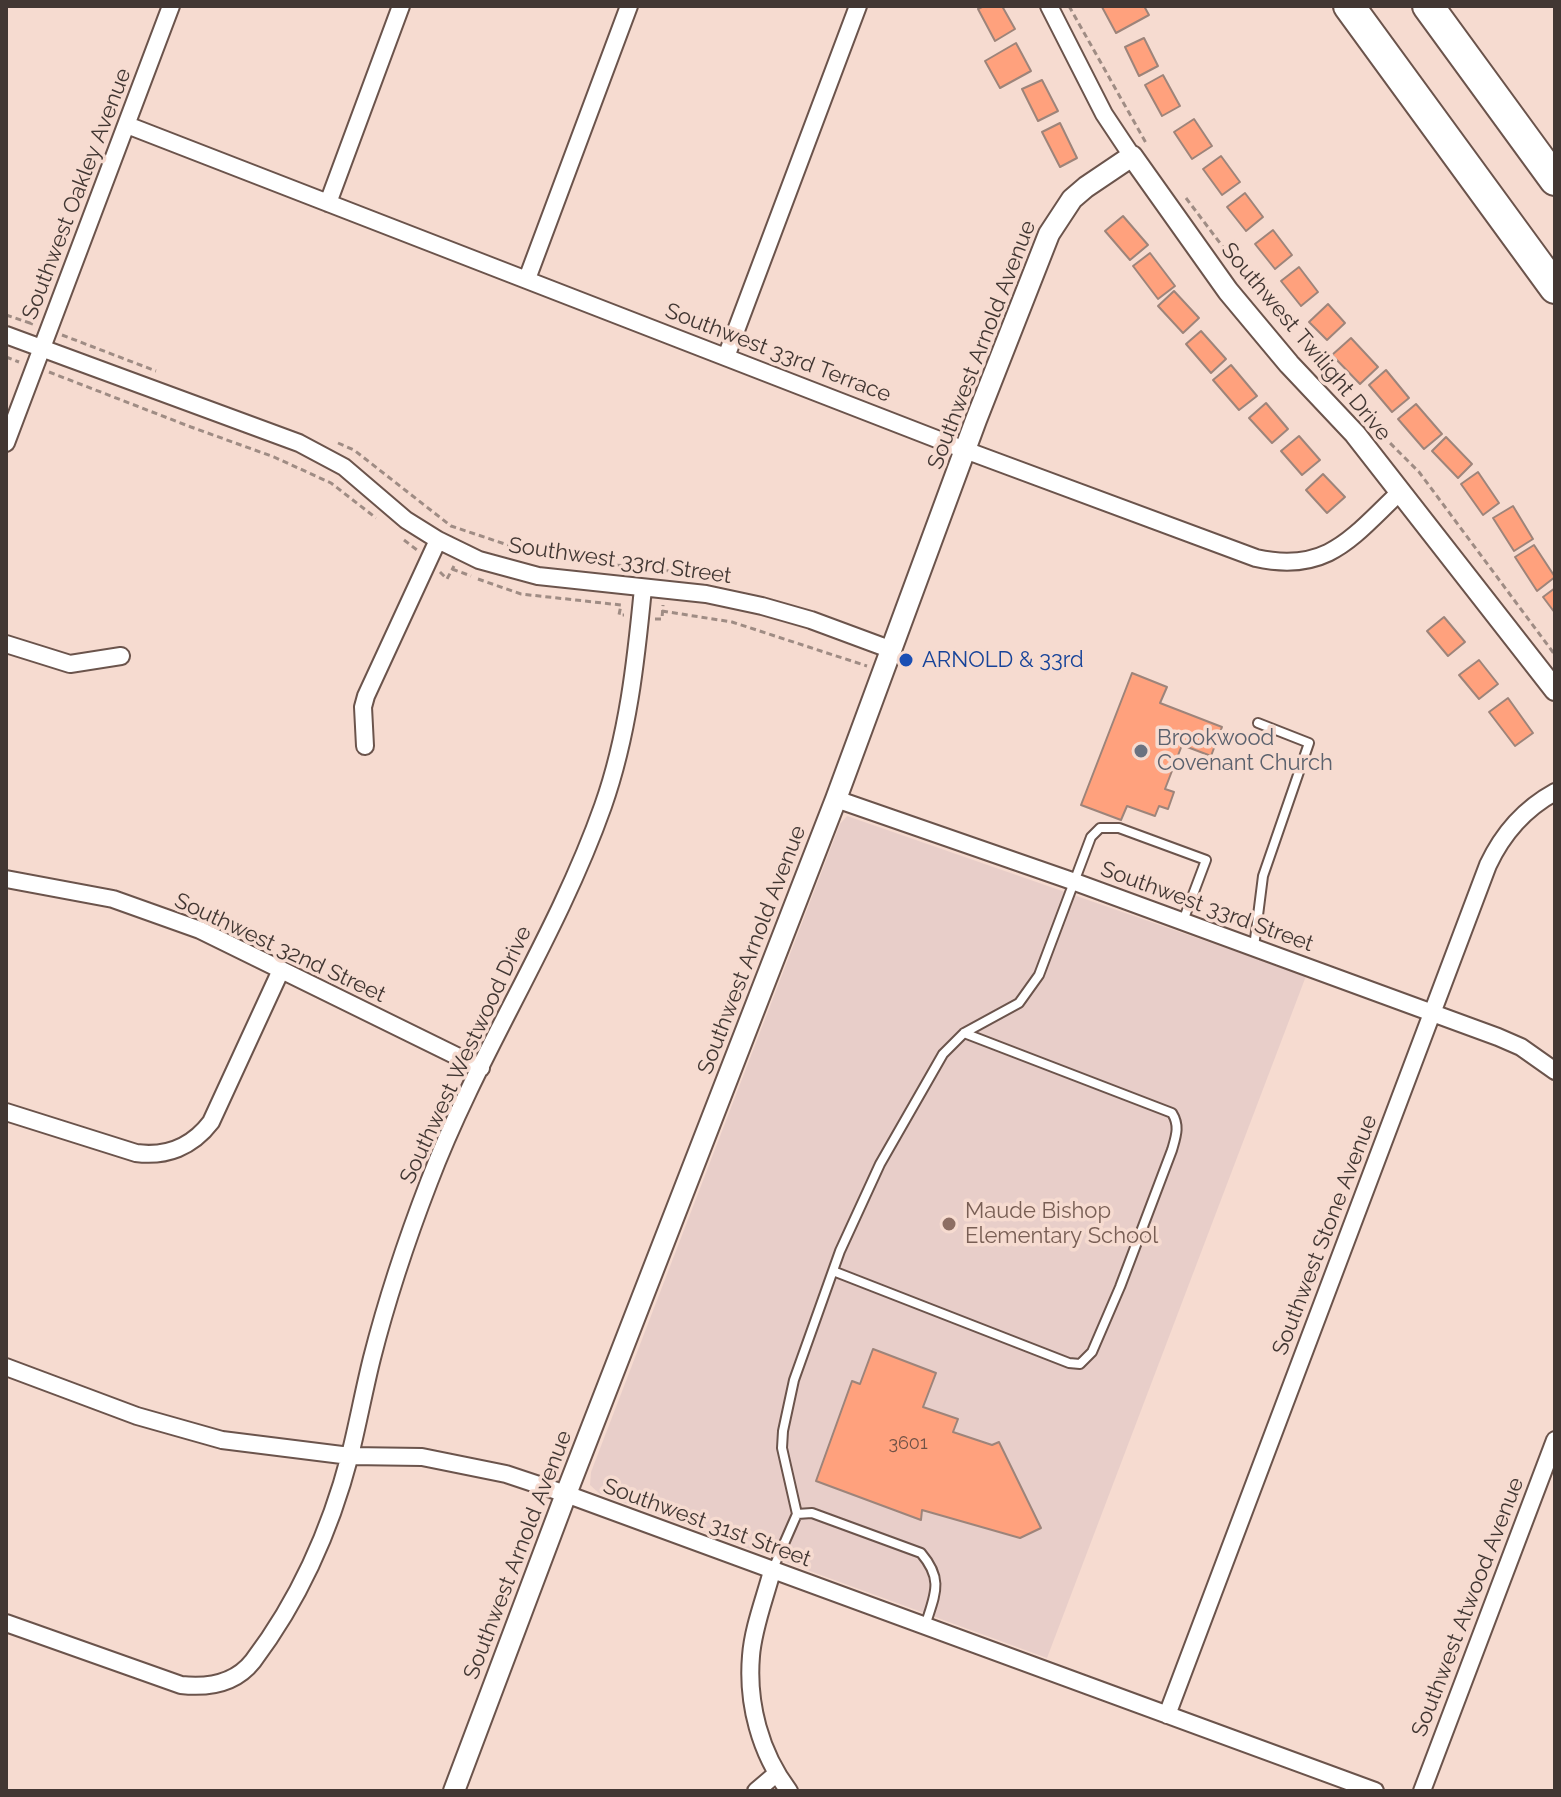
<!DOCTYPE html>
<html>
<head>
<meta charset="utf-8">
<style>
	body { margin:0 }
	#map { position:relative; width:1561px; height:1797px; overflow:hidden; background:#f6dbd0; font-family:Raleway,sans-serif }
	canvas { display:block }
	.frame { position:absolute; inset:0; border:8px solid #423733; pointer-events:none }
</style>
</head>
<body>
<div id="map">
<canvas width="1561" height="1797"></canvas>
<div class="frame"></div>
</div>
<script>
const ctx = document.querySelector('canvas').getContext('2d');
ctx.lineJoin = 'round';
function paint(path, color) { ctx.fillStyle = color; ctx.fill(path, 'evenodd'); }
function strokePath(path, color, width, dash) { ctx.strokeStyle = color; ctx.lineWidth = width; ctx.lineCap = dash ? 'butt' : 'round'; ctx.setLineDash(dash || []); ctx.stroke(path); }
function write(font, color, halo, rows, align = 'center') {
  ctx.font = font + ' Raleway,sans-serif'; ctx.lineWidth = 7; ctx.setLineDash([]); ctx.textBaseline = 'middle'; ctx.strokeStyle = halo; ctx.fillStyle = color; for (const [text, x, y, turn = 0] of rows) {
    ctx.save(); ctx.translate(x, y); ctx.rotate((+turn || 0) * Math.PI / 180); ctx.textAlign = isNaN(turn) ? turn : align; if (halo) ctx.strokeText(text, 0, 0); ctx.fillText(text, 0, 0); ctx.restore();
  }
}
const education = new Path2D(`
	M847 816 1306 976 1047 1658 600 1494 590 1485 591 1472 840 824Z`);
const building = new Path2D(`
	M984 6H1002L1015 29 995 41 978 9Z
	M1104 6H1144L1149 15 1116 33 1102 7Z
	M1144 38 1158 66 1139 76 1125 47Z
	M1016 43 1031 71 1000 88 985 61Z
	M1163 75 1180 106 1162 116 1145 85Z
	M1042 80 1058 111 1038 121 1022 89Z
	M1194 119 1212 146 1192 159 1174 132Z
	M1060 123 1077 158 1060 167 1042 132Z
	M1221 156 1240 182 1222 195 1203 169Z
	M1245 193 1263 217 1246 231 1227 207Z
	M1123 216 1148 245 1130 260 1105 231Z
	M1273 230 1292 255 1275 269 1255 244Z
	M1150 253 1175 286 1158 299 1133 266Z
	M1299 267 1318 292 1301 306 1281 281Z
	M1174 291 1199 318 1183 333 1158 306Z
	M1328 304 1345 323 1327 340 1309 322Z
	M1201 331 1226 359 1211 373 1186 344Z
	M1351 338 1378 367 1360 384 1332 355Z
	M1231 365 1257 396 1239 410 1213 380Z
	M1386 370 1409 398 1392 412 1369 385Z
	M1266 403 1288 429 1272 443 1249 418Z
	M1416 404 1442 434 1424 449 1398 419Z
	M1299 436 1320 460 1302 475 1281 451Z
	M1446 437 1472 464 1458 478 1432 451Z
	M1478 472 1499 503 1483 515 1461 484Z
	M1323 474 1345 497 1327 513 1306 490Z
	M1513 506 1533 539 1514 551 1493 518Z
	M1534 545 1555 577 1537 591 1515 557Z
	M1555 588V613L1543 597Z
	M1444 617 1465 642 1448 656 1427 631Z
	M1479 660 1498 684 1479 699 1459 675Z
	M1132 673 1167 687 1160 703 1222 727 1211 756 1182 745 1165 789 1174 792 1168 809 1159 806 1155 816 1127 806 1121 820 1081 805Z
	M1508 698 1533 733 1515 746 1489 712Z
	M873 1349 936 1373 923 1407 958 1419 953 1432 992 1445 999 1442 1041 1528 1020 1538 922 1510 921 1520 816 1481 852 1381 860 1384Z`);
const path = new Path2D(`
	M1069 6 1146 143
	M1186 198 1275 316
	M6 315 33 324
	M31 325 61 247
	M62 335 156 371
	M6 357 19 362
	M49 372 191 427 274 457 331 483 376 518
	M1376 429 1419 472 1555 655
	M338 443 354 450 451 526 553 560
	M404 540 417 550
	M596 564 647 567 684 574
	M452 569 471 576
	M440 572 447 579 454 566
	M478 579 521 594 621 605 619 615H624
	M662 611 732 622 867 666
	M655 619H662L663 605`);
const service = new Path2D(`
	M1254 947 1263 876 1309 743 1258 723
	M833 1271 1069 1363 1080 1364 1092 1352 1120 1287 1172 1150C1176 1136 1180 1126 1172 1113L964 1033
	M797 1514 782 1448 783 1431 794 1380 840 1251 880 1164 943 1054 964 1033 1019 1003 1039 975 1091 837 1100 828H1119L1206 860 1183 921
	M772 1571 797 1514 812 1513 921 1553C944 1580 935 1594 925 1626`);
const minor = new Path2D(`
	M1049 6 1104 114 1132 156
	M127 125 965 450 1256 558C1328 574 1352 537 1400 492
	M328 203 401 6
	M527 279 629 6
	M6 335 299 443 344 467 406 520 438 540 479 560 538 576 706 594 762 606 811 620 892 650
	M726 357 858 6
	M6 443 171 6
	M6 644 70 664 121 656
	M365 746 363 707 366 696 438 540
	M836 799 1075 882 1498 1037 1521 1047 1555 1071
	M6 879 113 899 200 930 481 1068
	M6 1112 136 1153C166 1157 192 1147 211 1122L281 970
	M6 1367 137 1416 222 1440 350 1456 422 1457 506 1474 566 1494 1375 1791
	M772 1571C765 1598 753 1628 751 1656 747 1703 760 1753 789 1791
	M6 1623 181 1685C208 1688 235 1684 253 1661 299 1600 331 1528 350 1455 358 1423 364 1390 372 1358 387 1299 407 1239 429 1182 478 1053 557 936 603 806 628 735 636 661 643 588
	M1167 1715 1488 865C1503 833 1524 809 1555 792
	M756 1791 776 1774
	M1422 1791 1555 1440`);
const tertiary = new Path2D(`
	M454 1791 566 1494 836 799 976 420 1049 234 1072 199 1086 187 1132 156 1228 291 1289 364 1355 434 1555 690`);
const motorway = new Path2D(`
	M1349 6 1555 288
	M1428 6 1555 180`);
const markers = [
	[906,660,8,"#1a4fb4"],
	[1141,751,8,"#6b7280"],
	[949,1224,8,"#8d6e63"]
];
const numberNames = [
	["3601",908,1444]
];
const streetNames = [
	["Southwest Oakley Avenue",77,194,-69],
	["Southwest Twilight Drive",1306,342,50],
	["Southwest Arnold Avenue",982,345,-69],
	["Southwest 33rd Terrace",778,353,21],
	["Southwest 33rd Street",620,561,8],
	["Southwest 33rd Street",1207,907,20],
	["Southwest 32nd Street",280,948,25],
	["Southwest Arnold Avenue",752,950,-69],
	["Southwest Westwood Drive",466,1055,-65],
	["Southwest Stone Avenue",1325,1235,-69],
	["Southwest 31st Street",707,1523,20],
	["Southwest Arnold Avenue",518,1555,-69],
	["Southwest Atwood Avenue",1468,1607,-69]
];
const transitNames = [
	["ARNOLD & 33rd",922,660]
];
const worshipNames = [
	["Brookwood",1157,738],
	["Covenant Church",1157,763]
];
const educationNames = [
	["Maude Bishop",965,1211],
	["Elementary School",965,1236]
];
paint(education, '#e8cec9');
paint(building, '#ffa17d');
strokePath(building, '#9d847a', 2);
strokePath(service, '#6b544c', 12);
strokePath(minor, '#6b544c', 20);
strokePath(tertiary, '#6b544c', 24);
strokePath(motorway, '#6b544c', 34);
strokePath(path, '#9f8c84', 3, [6, 4]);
strokePath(service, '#fff', 8);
strokePath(minor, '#fff', 16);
strokePath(tertiary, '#fff', 20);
strokePath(motorway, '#fff', 30);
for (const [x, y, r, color] of markers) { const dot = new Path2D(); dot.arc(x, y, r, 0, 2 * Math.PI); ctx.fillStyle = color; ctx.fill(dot); strokePath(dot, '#f6dbd0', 3); }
write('18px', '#715246', null, numberNames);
write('22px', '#423733', '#f6dbd0', streetNames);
write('22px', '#164399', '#f6dbd0', transitNames, 'left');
write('22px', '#5b616d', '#f6dbd0', worshipNames, 'left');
write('22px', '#785e54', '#f6dbd0', educationNames, 'left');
</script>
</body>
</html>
